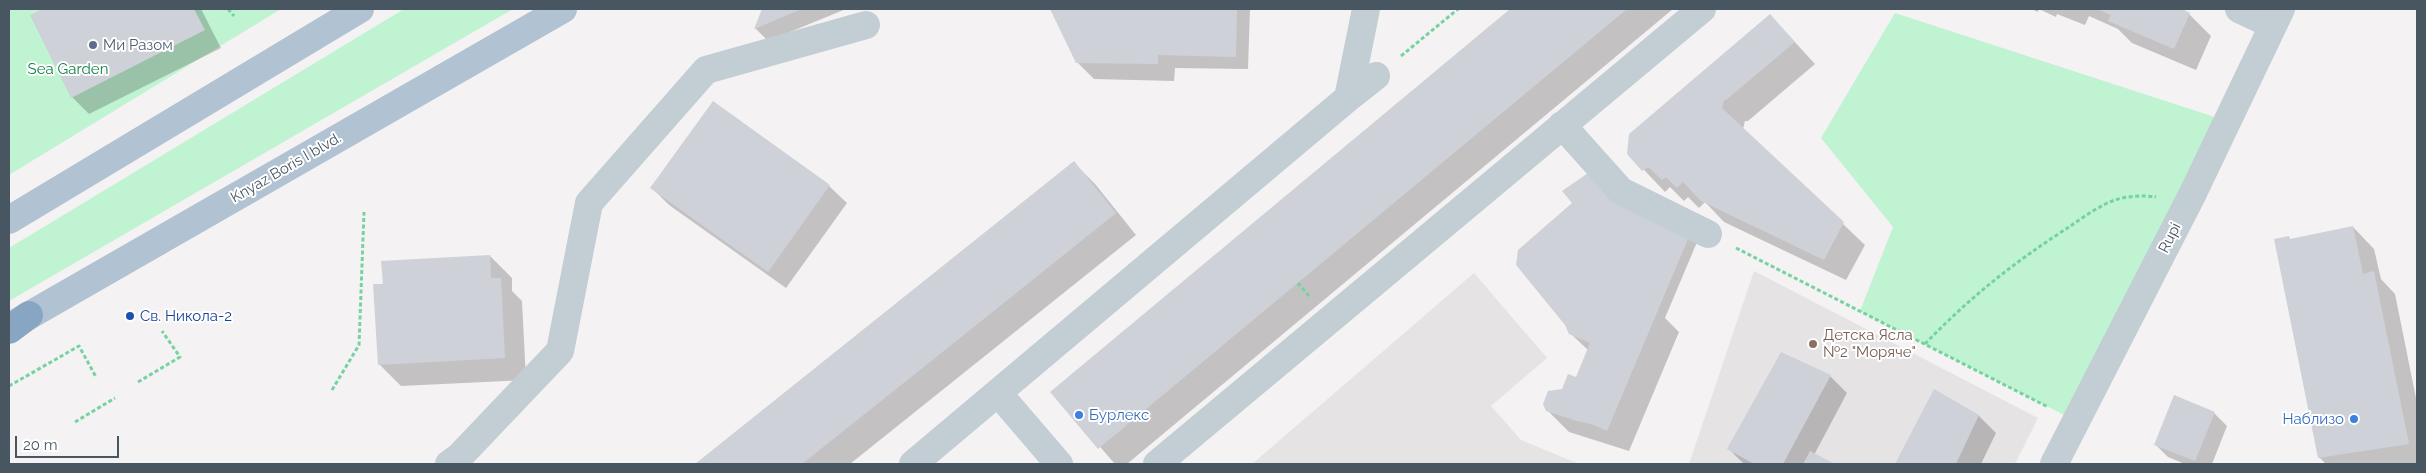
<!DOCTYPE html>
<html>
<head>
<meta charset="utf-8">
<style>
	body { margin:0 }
	#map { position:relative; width:2426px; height:473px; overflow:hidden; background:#f4f2f2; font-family:Raleway,sans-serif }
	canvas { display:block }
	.frame { position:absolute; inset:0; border:10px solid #485661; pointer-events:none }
	.scale { position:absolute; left:15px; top:436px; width:104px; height:22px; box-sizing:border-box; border:2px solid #485661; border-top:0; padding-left:6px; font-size:15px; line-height:18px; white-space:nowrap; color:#485661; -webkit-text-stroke:4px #fff; paint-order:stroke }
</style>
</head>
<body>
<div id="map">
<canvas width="2426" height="473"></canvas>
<div class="frame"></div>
<div class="scale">20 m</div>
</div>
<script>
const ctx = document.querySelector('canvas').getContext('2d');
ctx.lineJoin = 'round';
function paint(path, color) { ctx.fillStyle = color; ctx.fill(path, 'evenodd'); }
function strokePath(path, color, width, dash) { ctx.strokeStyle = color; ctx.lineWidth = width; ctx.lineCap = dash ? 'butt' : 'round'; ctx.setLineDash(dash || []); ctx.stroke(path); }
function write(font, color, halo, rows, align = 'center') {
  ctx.font = font + ' Raleway,sans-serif'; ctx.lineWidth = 4; ctx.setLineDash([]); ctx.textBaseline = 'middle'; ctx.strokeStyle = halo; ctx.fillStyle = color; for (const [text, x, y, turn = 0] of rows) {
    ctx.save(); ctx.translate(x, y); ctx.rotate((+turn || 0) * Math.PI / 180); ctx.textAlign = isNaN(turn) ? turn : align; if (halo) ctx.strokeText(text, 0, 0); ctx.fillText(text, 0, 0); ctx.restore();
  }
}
const education = new Path2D(`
	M1754 271 2038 418 2015 464H1689Z
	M1474 273 1547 358 1491 406 1521 440 1579 464H1252Z`);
const green = new Path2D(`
	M9 9H281L9 175Z
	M404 9H513L9 301V248Z
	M1895 13 2227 121 2076 421 1860 311 1893 227 1821 138Z`);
const shadow = new Path2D(`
	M46 9H201L221 48 89 114 72 97 31 16Z
	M764 9H846L768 41 755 28Z
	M1052 9H1250L1248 69 1175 68 1174 81 1094 79 1077 62Z
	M1512 9H1673L1127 464H1115L1052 392Z
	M2031 9H2179L2189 14 2211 36 2196 70 2132 43 2118 29 2089 16 2085 25 2057 14 2056 17 2039 9 2038 12Z
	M1770 15 1815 64 1748 121H1745L1743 129 1865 245 1846 280 1724 222 1705 202 1699 208 1688 197 1684 201 1670 187 1665 192 1628 153Z
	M713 103 829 186 847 203 786 288 669 205 652 188Z
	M1074 163 1095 184 1136 235 850 464H697Z
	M2353 227 2374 249 2381 279 2395 294 2417 403V464H2326L2319 457 2289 238 2291 240Z
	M1700 235 1665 318 1679 332 1629 451 1569 432 1547 410 1563 390 1576 378 1588 350 1570 333 1566 324 1517 264Z
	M490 256 512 278V291L522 301 526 380 401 386 379 364 384 286Z
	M1830 376 1847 393 1814 455 1833 464H1744L1729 449Z
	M1934 391 1979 416 1996 433 1981 464H1897Z
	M2214 413 2227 426 2212 464H2185L2168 457 2155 444Z`);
const building = new Path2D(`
	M43 9H194L205 30 71 98 30 15Z
	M762 9H802L754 29Z
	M1050 9H1237L1236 57 1158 55V64L1076 63Z
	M1510 9H1627L1098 449 1050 392Z
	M2097 9H2182L2190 13 2174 49 2108 21 2111 15Z
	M1770 14 1795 42 1726 100H1724L1722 108 1844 222 1824 260 1701 201 1683 182 1677 188 1666 177 1662 180 1648 167 1642 171 1627 154 1629 134Z
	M713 101 830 185 768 272 650 188Z
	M1074 161 1116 213 960 338 802 464H695Z
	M1588 173 1693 227 1607 431 1591 424 1577 421 1546 411 1543 404 1548 391 1562 389 1568 374 1576 377 1590 343 1569 334 1565 325 1516 265 1518 250 1572 203 1562 191Z
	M2353 226 2363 274 2374 271 2409 444 2318 458 2274 239 2289 236 2290 239Z
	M490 255 491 278H501L505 358 378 365 373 284H383L381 261Z
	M1781 352 1831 375 1783 464H1754L1727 449Z
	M1934 389 1979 415 1956 464H1895Z
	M2174 395 2215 412 2195 461 2154 445Z
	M1810 451 1835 464H1803Z`);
const path = new Path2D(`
	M228 9 234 16
	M1401 56 1458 9
	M1736 248 2048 407
	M1298 283 1309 296
	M1925 344C1968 299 2013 263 2066 229 2081 219 2098 206 2115 200 2127 196 2144 195 2156 197
	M138 382 180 357 162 331
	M9 386 79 346 96 377
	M332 390 359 345 364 212
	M75 422 115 398`);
const minor = new Path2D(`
	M2239 9 2273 25
	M1348 98 1376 76
	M1562 125 1621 191 1708 234
	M998 393 1059 464
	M449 464 460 456 560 351 589 203 706 70 866 25
	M913 464 1348 98 1366 9
	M1157 464 1702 9
	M2054 464 2193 193 2281 9`);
const major = new Path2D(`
	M9 220 360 9
	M9 327 563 9`);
const highway = new Path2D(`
	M9 330 29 315`);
const markers = [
	[93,45,5,"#5c6f8a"],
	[130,316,5,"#1a4fb4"],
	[1813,344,5,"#8d6e63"],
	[1079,415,5,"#3f7fe0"],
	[2354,419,5,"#3f7fe0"]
];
const serviceNames = [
	["Ми Разом",103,45]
];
const parkNames = [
	["Sea Garden",68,69]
];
const streetNames = [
	["Knyaz Boris I blvd.",286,168,-30],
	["Rupi",2170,238,-63]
];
const transitNames = [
	["Св. Никола-2",140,316]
];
const educationNames = [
	["Детска Ясла",1823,335],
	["№2 \"Моряче\"",1823,352]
];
const shopNames = [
	["Бурлекс",1089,415],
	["Наблизо",2344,419,"right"]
];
paint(education, '#e5e3e4');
paint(green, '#c0f3d2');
paint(shadow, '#0003');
paint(building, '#ced1d7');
strokePath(path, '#75d3a2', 3, [4, 2.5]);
strokePath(minor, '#c2cdd4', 28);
strokePath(major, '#b1c2d2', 28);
strokePath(highway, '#88a6c3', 28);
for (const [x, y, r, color] of markers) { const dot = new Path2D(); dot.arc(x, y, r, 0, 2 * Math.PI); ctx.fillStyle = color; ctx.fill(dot); strokePath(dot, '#fff', 2); }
write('15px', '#4e5e75', '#fff', serviceNames, 'left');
write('15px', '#128348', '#fff', parkNames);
write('15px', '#485661', '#fff', streetNames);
write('15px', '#164399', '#fff', transitNames, 'left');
write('15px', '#785e54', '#fff', educationNames, 'left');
write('15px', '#366cbe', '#fff', shopNames, 'left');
</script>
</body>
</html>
